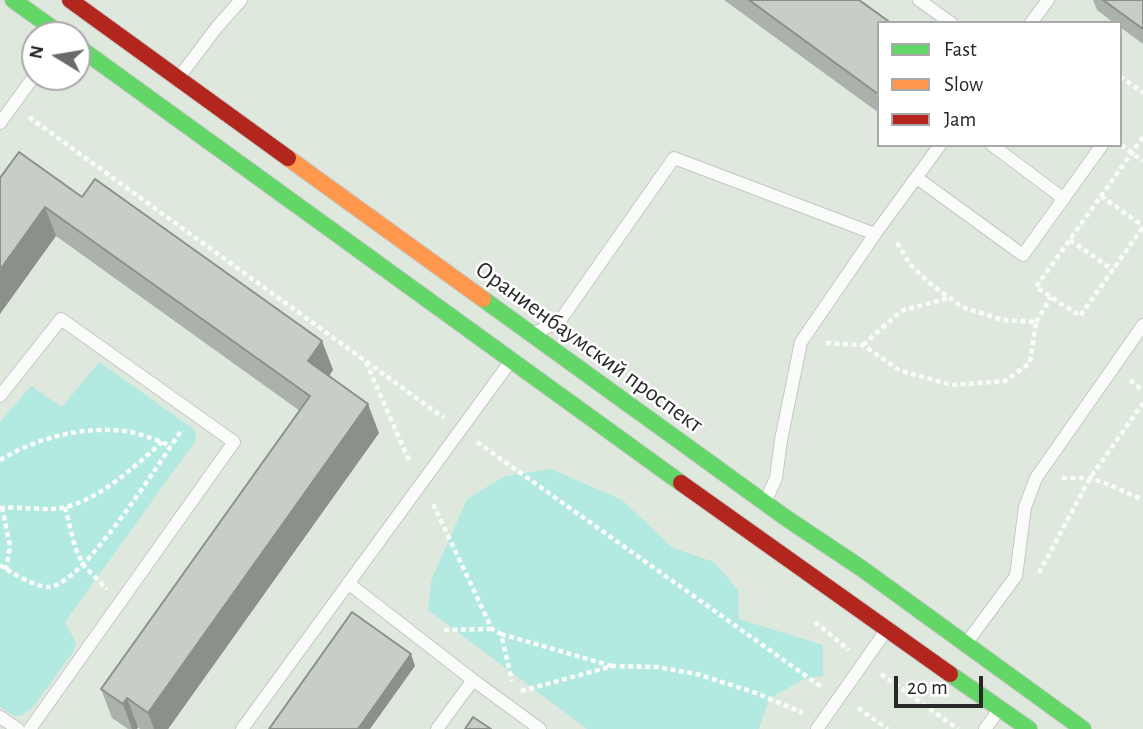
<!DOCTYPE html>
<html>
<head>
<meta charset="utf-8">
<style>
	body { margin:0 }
	#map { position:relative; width:1143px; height:729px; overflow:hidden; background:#dee8dd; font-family:"Alegreya Sans",sans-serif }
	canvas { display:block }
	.legend { position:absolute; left:877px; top:21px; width:245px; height:126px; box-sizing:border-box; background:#fff; border:2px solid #a9a9a9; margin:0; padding:9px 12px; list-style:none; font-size:21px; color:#282828 }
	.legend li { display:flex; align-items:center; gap:14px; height:35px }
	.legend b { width:35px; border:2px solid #a9a9a9 }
	.north { position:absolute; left:21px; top:21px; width:70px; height:70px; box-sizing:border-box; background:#fff; border:2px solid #a9a9a9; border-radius:50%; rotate:281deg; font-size:19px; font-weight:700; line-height:28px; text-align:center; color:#282828 }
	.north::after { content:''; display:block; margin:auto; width:24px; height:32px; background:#686b67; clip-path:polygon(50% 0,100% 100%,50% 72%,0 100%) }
	.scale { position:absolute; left:894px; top:676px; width:89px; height:32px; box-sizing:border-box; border:4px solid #282828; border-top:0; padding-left:9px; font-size:21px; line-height:24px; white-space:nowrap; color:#282828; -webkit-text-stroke:5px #fff; paint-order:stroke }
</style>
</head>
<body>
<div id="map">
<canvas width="1143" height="729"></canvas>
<ul class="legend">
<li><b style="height:9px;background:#63d668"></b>Fast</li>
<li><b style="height:9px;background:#ff974d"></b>Slow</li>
<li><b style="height:9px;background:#b3261e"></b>Jam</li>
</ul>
<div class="north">N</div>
<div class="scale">20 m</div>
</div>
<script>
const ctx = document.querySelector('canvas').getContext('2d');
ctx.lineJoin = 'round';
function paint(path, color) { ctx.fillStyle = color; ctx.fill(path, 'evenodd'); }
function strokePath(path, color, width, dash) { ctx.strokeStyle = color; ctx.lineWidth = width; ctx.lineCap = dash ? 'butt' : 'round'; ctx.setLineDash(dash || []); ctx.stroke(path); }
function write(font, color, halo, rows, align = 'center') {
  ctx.font = font + ' "Alegreya Sans",sans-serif'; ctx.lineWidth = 5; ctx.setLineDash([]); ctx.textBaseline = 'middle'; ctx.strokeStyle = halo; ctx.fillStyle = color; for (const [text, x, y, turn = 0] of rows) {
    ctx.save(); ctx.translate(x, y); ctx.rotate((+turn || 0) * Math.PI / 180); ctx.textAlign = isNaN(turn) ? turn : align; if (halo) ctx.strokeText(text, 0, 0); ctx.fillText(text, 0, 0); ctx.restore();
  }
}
const green = new Path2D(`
	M99 362 195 430 196 440 65 622 76 643 73 652 33 707 22 715 14 716 0 707V422L31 386 62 407Z
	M551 469 622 500 673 548 714 562 738 590 739 619 823 645V676L804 679 769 699 759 729H587L428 610 431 581 467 499 505 476Z`);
const path = new Path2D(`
	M1120 76 1143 93
	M29 117 444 418
	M1143 137 1036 287 1080 316 1143 227
	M1121 145 1143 161
	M1101 196 1143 226
	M1070 240 1113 270
	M1036 322 1051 297
	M826 343 863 345 899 370 951 385 1005 381 1030 363 1036 322 1003 320 962 307 928 282 909 263 896 241
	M863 345 901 311 948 298
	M366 362 410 463
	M1130 380 1143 391
	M477 442 823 688
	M0 460C37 438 81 426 124 431 140 433 156 440 171 446
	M1062 478H1090L1110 485 1143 500
	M433 504 492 629 501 634 512 681
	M2 507 10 546 6 570
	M65 507 75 547 83 565 107 589
	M0 508C20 506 50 512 66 507 103 497 134 467 162 442
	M0 565C9 572 38 588 49 587 84 584 160 461 181 431
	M1039 573 1090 478 1143 403
	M815 622 849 650
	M444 630 492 629
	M501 634 612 666
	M881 674 958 729
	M521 691 613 666 657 667 697 674 756 693 803 713
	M858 708 888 729`);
const lane = new Path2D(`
	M919 0 951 23
	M1031 23 1048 0
	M180 76 217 27 241 0
	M0 123 35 75
	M992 145 1064 199
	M917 178 1023 255 1102 145
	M536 332 559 322 674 158 875 234 940 145
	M0 396 61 319 234 442 30 729
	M767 498 776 478 781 440 801 342 875 234
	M348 583 473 680 540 729
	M968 641 1016 576 1025 507 1036 478 1143 325
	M0 717 18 729
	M242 729 510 362
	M437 729 473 680
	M817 729 885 632
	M985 729 998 711`);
const fast = new Path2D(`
	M13 0 62 35
	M77 46 681 483
	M483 299 786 518 861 568 1083 729
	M950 674 1029 729`);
const slow = new Path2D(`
	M288 158 483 299`);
const jam = new Path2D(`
	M70 0 288 158
	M681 483 950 674`);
const wall = new Path2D(`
	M724 0H859L879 23V113Z
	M1093 0H1143V44L1120 27V23H1114L1097 10Z
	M0 178 82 197 322 341 333 370 329 376 379 433 168 729H140L138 727 137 729H128L112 718 101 689 300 411 56 236Z`);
const shadedWall = new Path2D(`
	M45 207 56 236 0 314V270Z
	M322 341 333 370 319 390 308 361Z
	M368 404 379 433 168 729H154L148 713Z
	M411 654 415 666 370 729H358Z
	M127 698 138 727 137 729H132L123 704Z`);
const building = new Path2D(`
	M749 0H859L891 23H879L878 94Z
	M1103 0H1143V29Z
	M19 152 82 197 95 179 322 341 308 361 368 404 148 713 127 698 123 704 101 689 310 396 45 207 0 270V178Z
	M352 612 411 654 358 729H269Z
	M473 717 491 729H465Z`);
const streetNames = [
	["Ораниенбаумский проспект",589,347,36]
];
paint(green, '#b2e9e0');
strokePath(lane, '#c6c7c6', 14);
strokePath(fast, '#c6c7c6', 18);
strokePath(slow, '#c6c7c6', 18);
strokePath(jam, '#c6c7c6', 18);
strokePath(path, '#fafcfa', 4.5, [5, 3.5]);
strokePath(lane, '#fafcfa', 12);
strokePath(fast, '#63d668', 16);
strokePath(slow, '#ff974d', 16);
strokePath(jam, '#b3261e', 16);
paint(wall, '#abb1ab');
paint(shadedWall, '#8b908b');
paint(building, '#c7cec7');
strokePath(building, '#8b908b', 2);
write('24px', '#282828', '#fff', streetNames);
</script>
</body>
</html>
